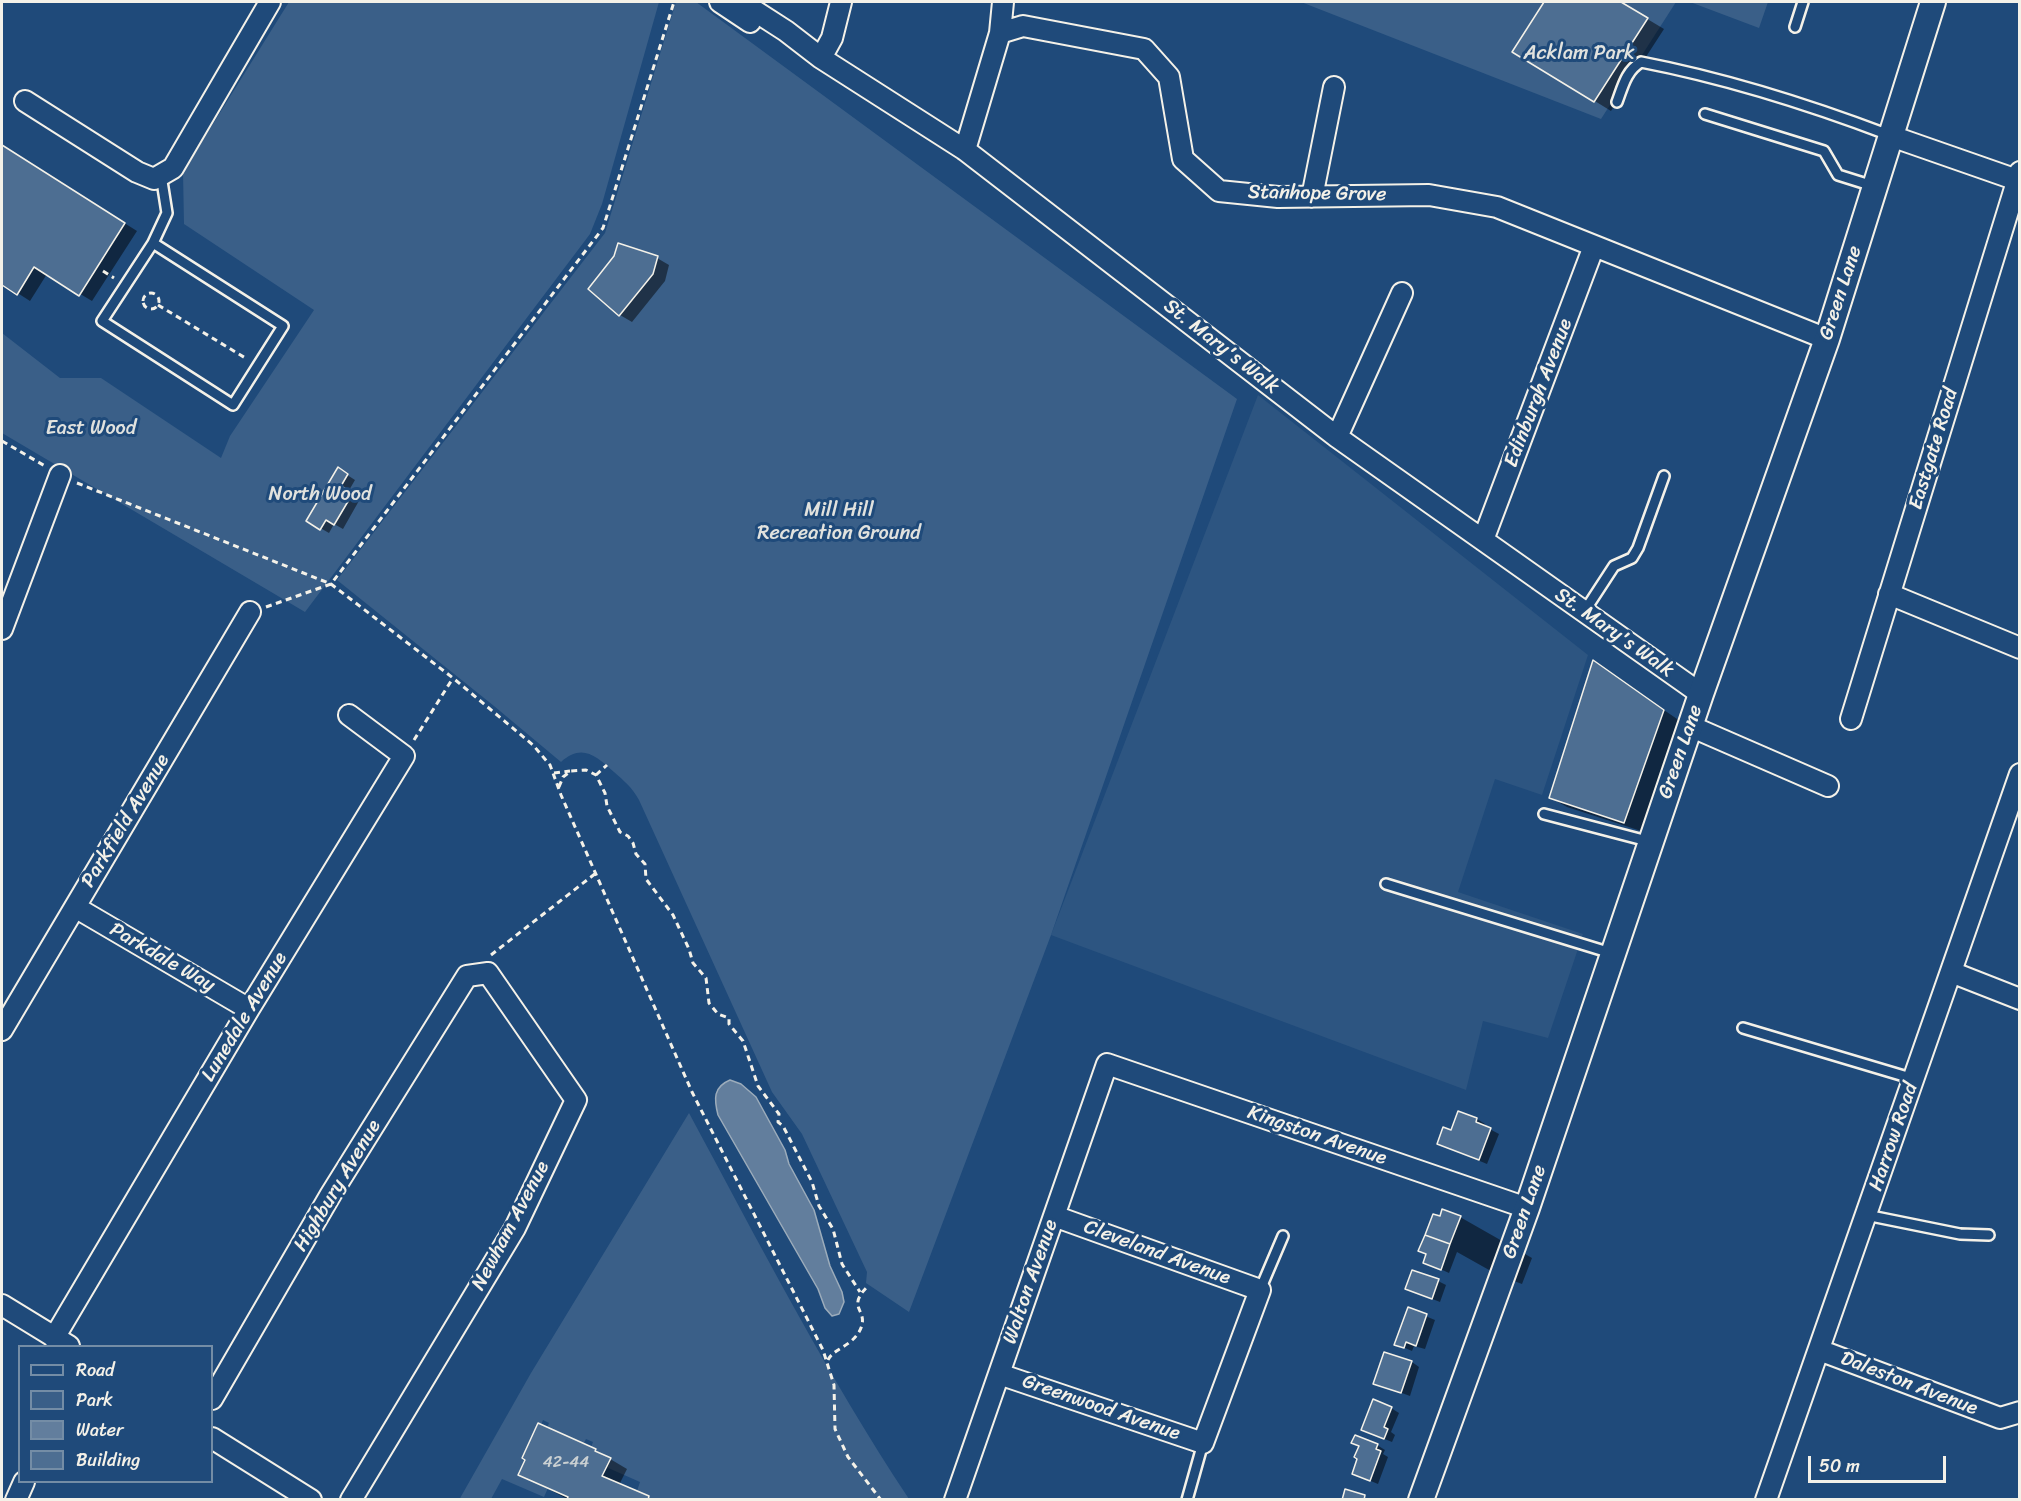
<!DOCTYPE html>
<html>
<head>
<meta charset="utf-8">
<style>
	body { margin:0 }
	#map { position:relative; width:2021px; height:1501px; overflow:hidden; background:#1f4a7a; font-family:Sriracha,sans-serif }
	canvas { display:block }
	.frame { position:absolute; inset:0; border:3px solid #f4f1e8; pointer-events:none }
	.legend { position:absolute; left:18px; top:1345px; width:195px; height:138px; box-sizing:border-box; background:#1f4a7a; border:2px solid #748da6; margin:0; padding:8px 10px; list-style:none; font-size:18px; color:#f4f1e8 }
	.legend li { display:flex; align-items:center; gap:12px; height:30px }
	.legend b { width:30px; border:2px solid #748da6 }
	.scale { position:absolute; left:1808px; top:1456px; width:138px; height:27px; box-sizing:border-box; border:3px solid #f4f1e8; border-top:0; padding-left:8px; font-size:18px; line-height:21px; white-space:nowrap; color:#f4f1e8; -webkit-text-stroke:4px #1f4a7a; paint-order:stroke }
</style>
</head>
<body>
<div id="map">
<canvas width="2021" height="1501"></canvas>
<div class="frame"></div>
<ul class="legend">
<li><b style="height:8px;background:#1f4a7a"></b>Road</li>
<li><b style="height:16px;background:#3a5f88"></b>Park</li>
<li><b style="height:16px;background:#627e9d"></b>Water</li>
<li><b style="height:16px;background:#4d6e92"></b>Building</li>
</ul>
<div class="scale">50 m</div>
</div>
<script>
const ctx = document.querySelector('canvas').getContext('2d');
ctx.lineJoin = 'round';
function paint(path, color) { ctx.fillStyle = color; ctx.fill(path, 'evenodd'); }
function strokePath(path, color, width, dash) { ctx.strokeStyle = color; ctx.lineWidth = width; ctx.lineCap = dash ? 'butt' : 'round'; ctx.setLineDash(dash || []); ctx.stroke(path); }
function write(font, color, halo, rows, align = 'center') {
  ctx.font = font + ' Sriracha,sans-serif'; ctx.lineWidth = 6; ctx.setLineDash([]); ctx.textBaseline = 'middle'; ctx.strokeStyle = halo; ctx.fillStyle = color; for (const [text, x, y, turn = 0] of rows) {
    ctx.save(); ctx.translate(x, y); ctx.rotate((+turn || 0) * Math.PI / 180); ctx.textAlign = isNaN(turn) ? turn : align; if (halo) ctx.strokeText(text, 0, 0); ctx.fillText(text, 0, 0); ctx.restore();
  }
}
const built = new Path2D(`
	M1258 395 1588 655 1542 795 1495 779 1458 892 1583 934 1548 1038 1483 1021 1466 1090 1051 935Z`);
const green = new Path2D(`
	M289 2H659L602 204 590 234 305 612 2 433V333L60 378H101L221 458 230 436 314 310 184 224 183 172Z
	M676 2H696L1237 399 1051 935 909 1312 866 1283 867 1272 802 1134 772 1092 639 800C632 787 624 781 614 772 596 756 582 743 561 762L494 706 337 580 605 233Z
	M1301 2H1676L1601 119Z
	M1690 2H1768L1759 28Z
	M689 1113C759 1243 827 1375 909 1499H648L649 1496 637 1491 640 1482 606 1467 610 1458 595 1451V1449L591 1447 593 1442 586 1439 584 1443 547 1428 549 1423 543 1420 541 1425 538 1424 522 1458 525 1460 518 1475 548 1488 544 1497 502 1479 491 1499 459 1500 531 1373Z`);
const water = new Path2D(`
	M730 1080 741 1084 756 1097 785 1150 789 1164 814 1210 830 1266 842 1292 844 1302 839 1314 832 1316 825 1308 818 1289 718 1115C714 1099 713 1087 730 1080Z`);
const shadow = new Path2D(`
	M1545 2H1619L1664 29 1611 111 1514 51Z
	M2 146 137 231 92 301 47 274 30 301 2 283Z
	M657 258 669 265 665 281 632 322 620 315Z
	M338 469 355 480 348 492 360 499 343 529 334 524 329 533 308 521Z
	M1594 662 1680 721 1641 831 1567 807 1551 798Z
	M1459 1113 1477 1119 1485 1124 1484 1126 1499 1134 1487 1164 1439 1144 1452 1132Z
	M1460 1217 1532 1258 1522 1284 1498 1275 1457 1252 1449 1273 1425 1262 1427 1255 1420 1251Z
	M1438 1281 1446 1285 1440 1302 1407 1289Z
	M1408 1309 1435 1320 1425 1349 1414 1346 1412 1351 1396 1344Z
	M1412 1362 1419 1367 1410 1396 1375 1383Z
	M1391 1408 1399 1413 1391 1432 1395 1435 1392 1442 1370 1433Z
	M1377 1445 1385 1450 1383 1454 1388 1457 1378 1484 1354 1474 1359 1459 1360 1446Z
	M595 1450 627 1469 619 1485 652 1500H569L520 1474Z`);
const building = new Path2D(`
	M1544 2H1621L1648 18 1594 102 1512 52Z
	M2 145 125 223 79 296 34 267 17 295 2 285Z
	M618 243 658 256 653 274 619 316 588 289 614 256Z
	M338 467 348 474 341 486 353 493 334 525 326 520 320 530 306 521Z
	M1593 660 1664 710 1624 823 1549 798Z
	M1458 1111 1477 1118 1476 1122 1491 1128 1479 1160 1437 1144 1443 1127 1451 1130Z
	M1442 1209 1461 1216 1450 1244 1425 1235 1433 1214 1440 1216Z
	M1425 1235 1450 1244 1441 1270 1423 1263 1426 1254 1418 1251Z
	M1412 1270 1439 1279 1432 1299 1405 1289Z
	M1408 1307 1427 1314 1416 1346 1406 1342 1404 1348 1394 1345Z
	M1384 1352 1412 1361 1401 1393 1373 1384Z
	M1373 1399 1392 1407 1384 1427 1388 1429 1384 1439 1361 1430Z
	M538 1423 596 1449 595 1451 611 1458 602 1476 649 1496 648 1500H567L568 1497 518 1475 525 1460 522 1458Z
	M1355 1435 1378 1444 1376 1449 1381 1451 1370 1481 1352 1474 1357 1459 1354 1457 1359 1446 1351 1443Z
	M1345 1489 1365 1495 1364 1500H1342Z`);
const path = new Path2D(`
	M103 271 114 278
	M143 301a8 8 0 1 1 16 0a8 8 0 1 1-16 0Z
	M158 305 247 359
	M2 441 45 466
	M77 483 331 584 453 678 533 745 550 765 561 795 692 1092 823 1350 834 1385 835 1429 848 1457 881 1500
	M266 607 331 584 603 228 674 2
	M414 740 453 678
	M554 773 570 771
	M596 775 607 765
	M559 787 563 777 571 771 586 770 596 775 605 793 607 806 620 832 628 836 633 843 636 854 645 864 646 879 673 915 689 949 693 963 706 978 709 1003 718 1014 729 1018V1024L743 1041 758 1086 779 1114 778 1122 783 1126 812 1182 819 1206 833 1229 842 1264 860 1292
	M491 955 596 873
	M828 1360C833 1349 850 1347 859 1332 872 1309 843 1310 869 1285`);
const service = new Path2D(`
	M1795 27 1803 2
	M1617 102C1623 86 1626 71 1641 62 1724 78 1810 105 1889 135
	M1705 114 1824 151 1838 175 1873 186
	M153 243 283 326 233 405 102 321 153 243 167 213 161 175
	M1584 612 1614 566 1632 558 1638 548 1664 476
	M1544 814 1651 842
	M1386 884 1611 953
	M1743 1028 1914 1079
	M1866 1215 1960 1234 1989 1235
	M1260 1290 1283 1236
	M1187 1500 1203 1443`);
const minor = new Path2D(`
	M720 2 750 22
	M741 2 786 31 821 58 965 150 1337 437 1701 694
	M1000 33 1003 2
	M821 58 832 38 841 2
	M25 101 137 172 154 179 173 168 270 2
	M1891 136 2020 181
	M965 150 1000 33 1023 26 1144 49 1169 77 1183 159 1219 191 1278 197 1429 195 1497 207 1827 339
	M1312 197 1334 87
	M1337 437 1402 293
	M1483 540 1594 246
	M1889 594 2020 648
	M2 629 60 475
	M1851 719 2020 172
	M1690 726 1828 786
	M75 907 249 1009
	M1951 972 2020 999
	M2 1030 250 612
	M2 1305 69 1346
	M54 1338 249 1009 404 756 349 715
	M1819 1350 2000 1418 2020 1412
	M999 1374 1203 1443 1260 1290 1054 1216
	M212 1399 331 1194 467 976 488 973 576 1100 515 1228 351 1500
	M212 1438 311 1500
	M16 1500 24 1482
	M955 1500 1107 1064 1527 1208
	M1766 1500 2020 774`);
const tertiary = new Path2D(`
	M1421 1500 1527 1208 1701 694 1827 339 1933 2`);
const numberNames = [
	["42-44",566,1463]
];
const parkNames = [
	["Acklam Park",1579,54],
	["East Wood",91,429],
	["North Wood",320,495],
	["Mill Hill",839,511],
	["Recreation Ground",839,534]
];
const streetNames = [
	["Stanhope Grove",1317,194,1],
	["Green Lane",1841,293,-72],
	["St. Mary's Walk",1221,347,38],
	["Edinburgh Avenue",1539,393,-69],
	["Eastgate Road",1934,449,-73],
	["St. Mary's Walk",1614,633,35],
	["Green Lane",1681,752,-71],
	["Parkfield Avenue",126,821,-59],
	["Parkdale Way",162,958,30],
	["Lunedale Avenue",245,1017,-59],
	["Kingston Avenue",1317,1136,19],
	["Harrow Road",1894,1137,-71],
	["Highbury Avenue",338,1186,-59],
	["Green Lane",1525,1212,-71],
	["Newham Avenue",511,1226,-62],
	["Cleveland Avenue",1157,1253,20],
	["Walton Avenue",1031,1282,-71],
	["Daleston Avenue",1909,1384,21],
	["Greenwood Avenue",1101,1408,19]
];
paint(built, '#2d5581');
paint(green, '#3a5f88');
paint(water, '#627e9d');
strokePath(water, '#9cacbb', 1.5);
paint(shadow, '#0007');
paint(building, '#4d6e92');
strokePath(building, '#f4f1e8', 1.5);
strokePath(service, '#f4f1e8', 14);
strokePath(minor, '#f4f1e8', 24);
strokePath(tertiary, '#f4f1e8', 28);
strokePath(path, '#f4f1e8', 3, [6, 4.5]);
strokePath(service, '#1f4a7a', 9);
strokePath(minor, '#1f4a7a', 20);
strokePath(tertiary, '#1f4a7a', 24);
write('16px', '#cad0d2', null, numberNames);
write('20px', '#e1e2de', '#1f4a7a', parkNames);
write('20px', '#f4f1e8', '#1f4a7a', streetNames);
</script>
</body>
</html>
